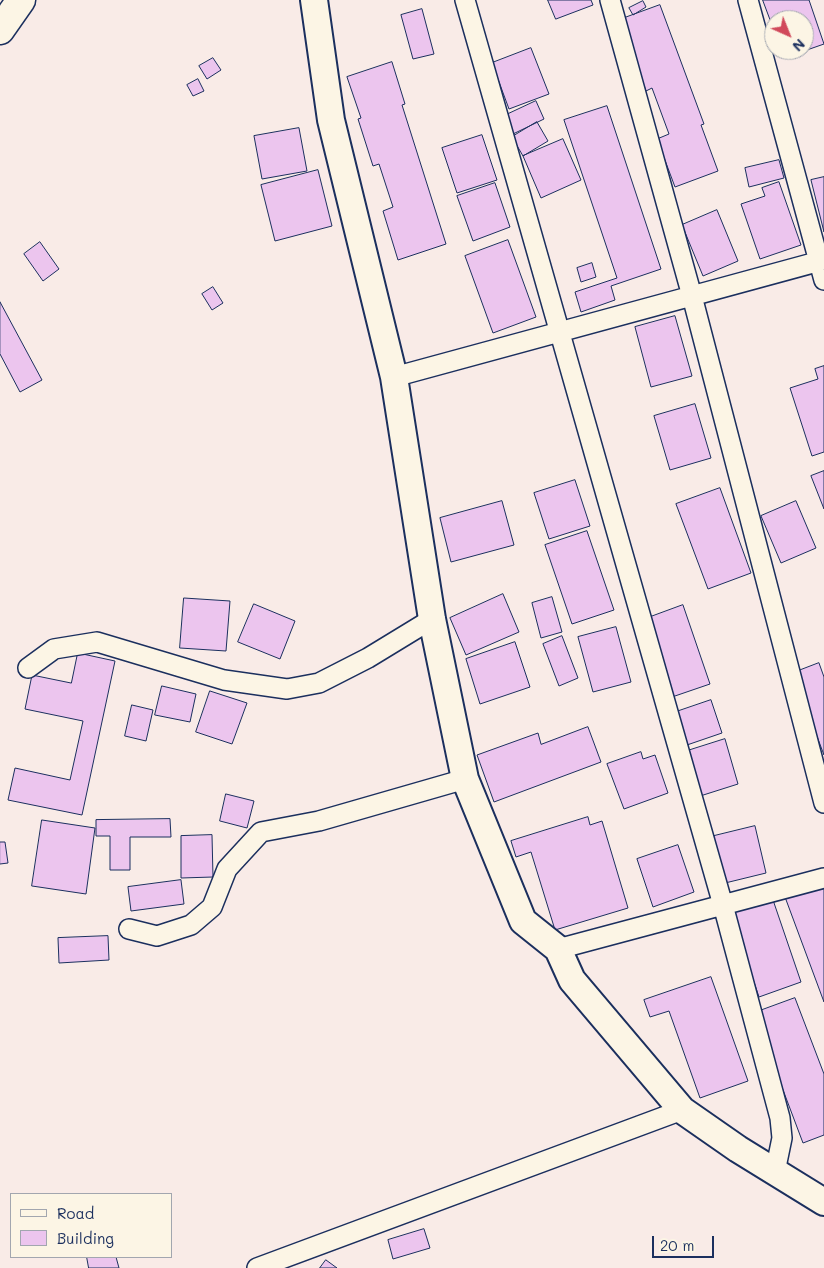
<!DOCTYPE html>
<html>
<head>
<meta charset="utf-8">
<style>
	body { margin:0 }
	#map { position:relative; width:824px; height:1268px; overflow:hidden; background:#f9ebe7; font-family:Mali,sans-serif }
	canvas { display:block }
	.legend { position:absolute; left:10px; top:1193px; width:162px; height:65px; box-sizing:border-box; background:#fcf5e5; border:1px solid #a2a6af; margin:0; padding:6px 9px; list-style:none; font-size:15px; color:#1b2f5e }
	.legend li { display:flex; align-items:center; gap:10px; height:25px }
	.legend b { width:25px; border:1px solid #a2a6af }
	.north { position:absolute; left:764px; top:10px; width:50px; height:50px; box-sizing:border-box; background:#fcf5e5; border:1px solid #a2a6af; border-radius:50%; rotate:136deg; font-size:14px; font-weight:700; line-height:20px; text-align:center; color:#1b2f5e }
	.north::after { content:''; display:block; margin:auto; width:18px; height:22px; background:#d1495b; clip-path:polygon(50% 0,100% 100%,50% 72%,0 100%) }
	.scale { position:absolute; left:652px; top:1236px; width:62px; height:22px; box-sizing:border-box; border:2px solid #1b2f5e; border-top:0; padding-left:6px; font-size:15px; line-height:18px; white-space:nowrap; color:#1b2f5e; -webkit-text-stroke:4px #fcf5e5; paint-order:stroke }
</style>
</head>
<body>
<div id="map">
<canvas width="824" height="1268"></canvas>
<ul class="legend">
<li><b style="height:6px;background:#fcf5e5"></b>Road</li>
<li><b style="height:14px;background:#ecc5ee"></b>Building</li>
</ul>
<div class="north">N</div>
<div class="scale">20 m</div>
</div>
<script>
const ctx = document.querySelector('canvas').getContext('2d');
ctx.lineJoin = 'round';
function paint(path, color) { ctx.fillStyle = color; ctx.fill(path, 'evenodd'); }
function strokePath(path, color, width, dash) { ctx.strokeStyle = color; ctx.lineWidth = width; ctx.lineCap = dash ? 'butt' : 'round'; ctx.setLineDash(dash || []); ctx.stroke(path); }
const building = new Path2D(`
	M548 0H591L593 5 556 19Z
	M763 0H809L824 44 784 58 781 50H804V20H774V30Z
	M643 1 646 7 633 15 629 8Z
	M660 5 704 124 701 125 718 171 675 187 657 139 669 134 652 88 646 91 619 20Z
	M422 9 434 54 413 59 401 15Z
	M531 48 549 94 509 109 492 63Z
	M213 58 221 70 207 79 199 66Z
	M392 62 405 104 402 105 446 244 398 260 383 211 393 207 379 164 373 166 358 119 361 118 347 77Z
	M198 79 204 91 193 96 187 85Z
	M536 101 544 119 513 134 504 116Z
	M607 106 661 269 611 286 615 300 581 312 575 292 617 278 564 120Z
	M537 122 548 141 523 156 512 137Z
	M299 128 307 171 262 179 254 136Z
	M482 135 497 180 457 193 442 148Z
	M563 139 581 180 541 198 523 156Z
	M779 160 784 178 749 187 745 168Z
	M318 170 332 226 275 241 261 185Z
	M824 177V232L811 180Z
	M779 182 801 245 760 259 741 204 765 196 762 188Z
	M495 183 510 227 473 241 457 196Z
	M717 210 738 261 703 276 682 225Z
	M508 240 536 317 493 333 465 256Z
	M40 242 59 269 43 281 24 254Z
	M592 263 596 277 581 282 577 268Z
	M213 287 223 303 212 310 202 294Z
	M0 302 42 380 20 392 0 354Z
	M675 316 692 376 651 387 635 327Z
	M824 366V452L812 456 790 388 818 379 815 369Z
	M695 404 711 458 670 470 654 416Z
	M824 471V509L811 476Z
	M575 480 590 526 549 539 534 493Z
	M720 488 751 573 708 589 676 504Z
	M502 501 514 545 451 562 440 518Z
	M796 501 816 548 781 563 761 516Z
	M587 531 614 610 572 624 545 545Z
	M503 594 519 632 466 655 450 618Z
	M552 597 562 632 541 638 532 603Z
	M184 598 230 601 226 651 180 648Z
	M254 604 295 621 280 659 238 642Z
	M683 605 710 684 672 697 645 619Z
	M616 627 631 682 593 692 578 637Z
	M562 636 578 678 559 686 543 644Z
	M515 642 530 687 480 704 466 659Z
	M78 653 115 661 82 815 8 800 15 768 70 780 83 721 25 709 32 675 71 683Z
	M819 663 824 677V755L793 673Z
	M162 686 196 694 190 722 155 715Z
	M210 691 247 703 232 744 196 732Z
	M711 700 722 733 684 746 673 713Z
	M132 705 153 710 146 741 125 736Z
	M588 727 601 762 494 802 477 755 538 733 541 744Z
	M725 739 738 784 697 797 684 752Z
	M641 752 643 759 655 755 668 793 624 809 607 764Z
	M226 794 254 801 247 828 220 821Z
	M588 817 590 825 602 821 628 908 555 930 531 852 516 857 511 841Z
	M170 819 171 837H130V870H110V836H96V820Z
	M42 820 95 828 86 894 32 886Z
	M755 826 766 873 721 884 710 837Z
	M212 835 213 877 181 878V836Z
	M0 842H5L8 863 0 864Z
	M678 845 694 892 653 907 637 859Z
	M181 880 184 904 131 911 128 887Z
	M824 883V1002L785 897Z
	M772 897 801 982 759 997 730 911Z
	M108 936 109 960 59 963 58 938Z
	M711 977 748 1081 700 1098 669 1011 650 1017 644 1000Z
	M795 998 824 1074V1135L803 1143 754 1013Z
	M424 1229 430 1248 393 1259 388 1240Z
	M87 1257H116L119 1268H89Z
	M326 1260 337 1268H320Z`);
const minor = new Path2D(`
	M465 0 723 905 780 1118 782 1138 775 1172
	M610 0 692 296 824 803
	M748 0 824 280
	M394 377 824 260
	M28 668 54 649 97 642 224 680 287 689 319 683 368 658 432 619
	M129 929 157 936 191 925 212 907 227 869 261 832 319 821 465 779
	M558 949 824 878
	M257 1268 682 1110`);
const secondary = new Path2D(`
	M314 0 331 120 394 377 432 619 465 779 523 921 558 949 572 980 682 1110 738 1149 824 1202`);
const trunk = new Path2D(`
	M0 30 21 0`);
paint(building, '#ecc5ee');
strokePath(building, '#1b2f5e', 1);
strokePath(minor, '#1b2f5e', 22);
strokePath(secondary, '#1b2f5e', 30);
strokePath(trunk, '#1b2f5e', 31);
strokePath(minor, '#fcf5e5', 19);
strokePath(secondary, '#fcf5e5', 26);
strokePath(trunk, '#fcf5e5', 28);
</script>
</body>
</html>
